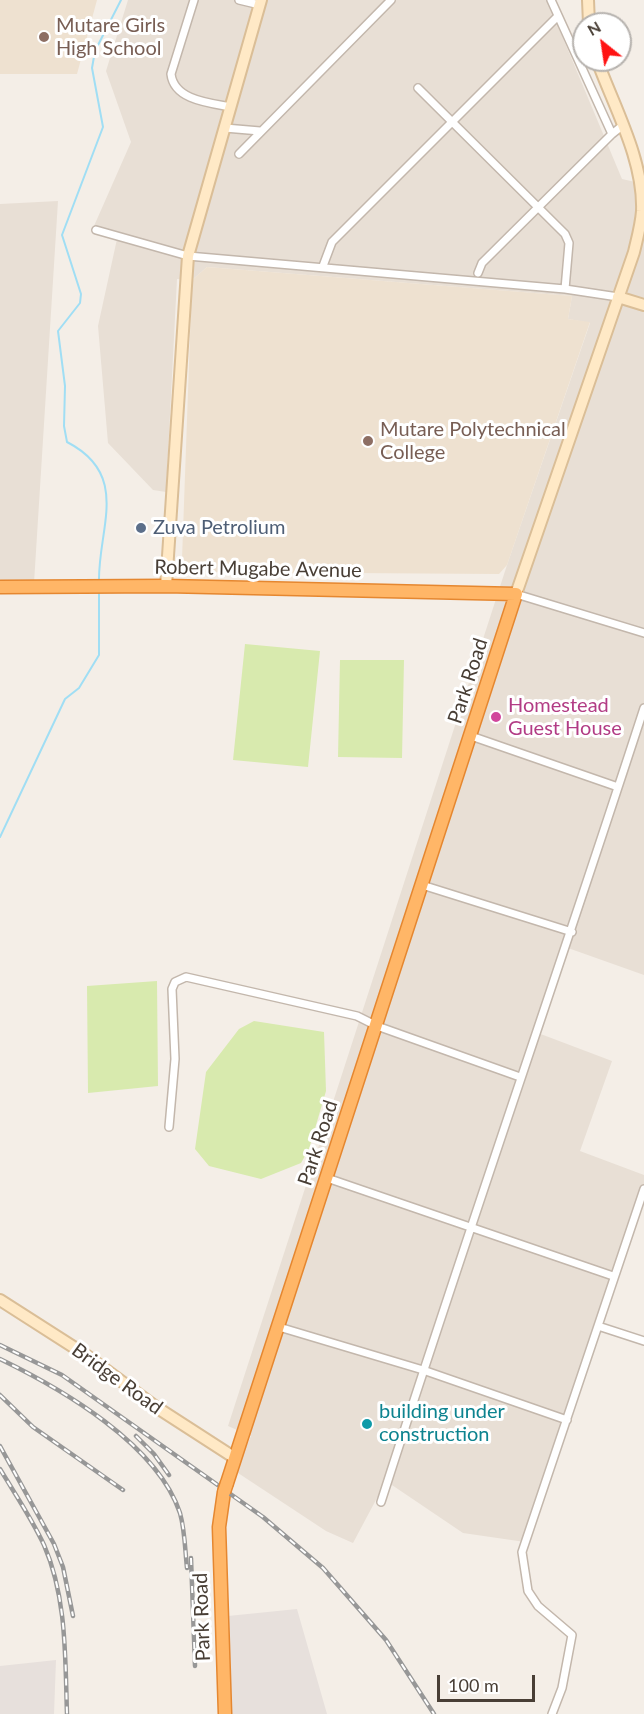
<!DOCTYPE html>
<style>
body{margin:0}
#map{position:relative;width:644px;height:1714px;overflow:hidden;background:#f4eee7;font-family:Lato,sans-serif}
canvas{display:block}
.north{position:absolute;left:572px;top:12px;width:60px;height:60px;box-sizing:border-box;background:#fff;border:2px solid #b6b2ae;border-radius:50%;rotate:330deg;font-size:16px;font-weight:700;line-height:24px;text-align:center;color:#483e35}
.north::after{content:'';display:block;margin:auto;width:21px;height:27px;background:#ff1313;clip-path:polygon(50% 0,100% 100%,50% 72%,0 100%)}
.scale{position:absolute;left:437px;top:1675px;width:98px;height:27px;box-sizing:border-box;border:3px solid #483e35;border-top:0;padding-left:8px;font-size:18px;line-height:21px;white-space:nowrap;color:#483e35;-webkit-text-stroke:4px #fff;paint-order:stroke}
</style>
<div id="map">
<canvas width="644" height="1714"></canvas>
<div class="north">N</div>
<div class="scale">100 m</div>
</div>
<script>
const c = document.querySelector('canvas').getContext('2d');
c.lineJoin = 'round';
function paint(path, color) {
  c.fillStyle = color;
  c.fill(path, 'evenodd');
}
function strokePath(path, color, width, dash) {
  c.strokeStyle = color;
  c.lineWidth = width;
  c.lineCap = dash ? 'butt' : 'round';
  c.setLineDash(dash || []);
  c.stroke(path);
}
function label(font, color, halo, rows, align = 'center') {
  c.font = font + ' Lato,sans-serif';
  c.lineWidth = 6;
  c.setLineDash([]);
  c.textBaseline = 'middle';
  c.strokeStyle = halo;
  c.fillStyle = color;
  for (const [text, x, y, turn = 0] of rows) {
    c.save();
    c.translate(x, y);
    c.rotate((+turn || 0) * Math.PI / 180);
    c.textAlign = isNaN(turn) ? turn : align;
    if (halo) c.strokeText(text, 0, 0);
    c.fillText(text, 0, 0);
    c.restore();
  }
}
paint(new Path2D(`
 M128,0H547L622,179L644,184V975L568,948L538,1033L612,1061L580,1151L644,1175V1191L525,1542L463,1533L386,1481L353,1543L326,1531L235,1471L251,1436L228,1426L507,565L590,323L568,319L572,296L207,267L192,280L177,279L166,492L153,490L108,443L98,326L117,239L94,226L131,142L106,71Z
 M58,201L34,583H0V204Z`), '#e8dfd5');
paint(new Path2D(`
 M297,1609L327,1714H229L228,1616Z
 M56,1660L54,1714H0V1666Z`), '#e7e0dc');
paint(new Path2D(`
 M0,0H97L77,74H0Z
 M207,267L572,296L568,319L590,322L507,565L499,574L195,572L182,559L192,280Z`), '#eee1d0');
paint(new Path2D(`
 M245,644L320,651L308,767L233,760Z
 M340,660H404L402,758L338,757Z
 M157,981L158,1086L88,1093L87,986Z
 M254,1021L324,1032L326,1091L309,1149L301,1163L261,1179L209,1166L195,1149L206,1072L239,1029Z`), '#d8eaae');
strokePath(new Path2D(`
 M99,581C98,528 131,475 67,442L64,426L65,386L58,331L80,303L81,294L62,235L103,127L92,68L95,51L121,0
 M0,837L65,699L79,688L99,655V590`), '#a0def4', 2);
const street = new Path2D(`
 M194,0L171,74C174,100 209,103 231,107
 M239,0L260,5
 M551,0L612,134L622,126
 M418,88L565,234L569,243L565,289
 M225,128L260,131
 M239,154L391,0
 M96,230L188,256L565,289L618,297
 M323,266L332,242L558,16
 M478,273L482,263L612,134
 M516,594L644,633
 M471,736L618,787
 M422,885L572,932
 M169,1127L175,1059L172,989L175,982L186,977L357,1016L377,1026L520,1077
 M327,1178L613,1276
 M598,1326L644,1341
 M279,1327L423,1370L567,1420
 M381,1502C466,1236 558,973 644,708
 M552,1714L562,1688L572,1635L538,1606L528,1591L522,1552L644,1189`);
const secondary = new Path2D(`
 M588,0L589,24
 M618,297L644,305
 M166,586L188,256L261,0
 M516,594L634,252C637,239 641,225 642,211C644,160 614,107 597,60
 M0,1300L86,1355L156,1407L235,1458`);
const highway = new Path2D(`
 M0,587L166,586L516,594L227,1483
 M224,1492L219,1527L225,1714`);
strokePath(street, '#c3b7ac', 10);
strokePath(secondary, '#dabe97', 14);
strokePath(highway, '#e58730', 15);
strokePath(street, '#fff', 7);
strokePath(secondary, '#ffe9c6', 10);
strokePath(highway, '#ffb667', 12);
const rail = new Path2D(`
 M0,1345L62,1375L263,1517L323,1568L386,1640L434,1714
 M0,1359C62,1389 157,1444 180,1513C185,1531 185,1550 187,1568
 M0,1395L33,1427L123,1490
 M136,1436L154,1454L169,1475
 M0,1446L54,1544L63,1567L73,1616
 M0,1469C15,1494 32,1519 44,1545C67,1598 65,1657 67,1714
 M191,1558L195,1666`);
strokePath(rail, '#979797', 4.5);
strokePath(rail, '#fff', 2, [7]);
const highwayBridge = new Path2D(`
 M224,1492L227,1483`);
strokePath(highwayBridge, '#e58730', 15, []);
strokePath(highwayBridge, '#ffb667', 12);
for (const [x, y, r, color] of [
 [44,37,6,"#8d6e63"],
 [368,441,6,"#8d6e63"],
 [141,528,6,"#5c6f8a"],
 [496,717,6,"#d1479c"],
 [367,1424,6,"#0f9aa8"]
]) {
  const dot = new Path2D();
  dot.arc(x, y, r, 0, 2 * Math.PI);
  c.fillStyle = color;
  c.fill(dot);
  strokePath(dot, '#fff', 2);
}
label('20px', '#785e54', '#fff', [
 ["Mutare Girls",56,26],
 ["High School",56,49],
 ["Mutare Polytechnical",380,430],
 ["College",380,453]
], 'left');
label('20px', '#4e5e75', '#fff', [
 ["Zuva Petrolium",153,528]
], 'left');
label('20px', '#483e35', '#fff', [
 ["Robert Mugabe Avenue",258,569,1],
 ["Park Road",468,681,-72],
 ["Park Road",318,1143,-72],
 ["Bridge Road",117,1379,36],
 ["Park Road",202,1617,-92]
]);
label('20px', '#b23c85', '#fff', [
 ["Homestead",508,706],
 ["Guest House",508,729]
], 'left');
label('20px', '#0d838f', '#fff', [
 ["building under",379,1412],
 ["construction",379,1435]
], 'left');
</script>
